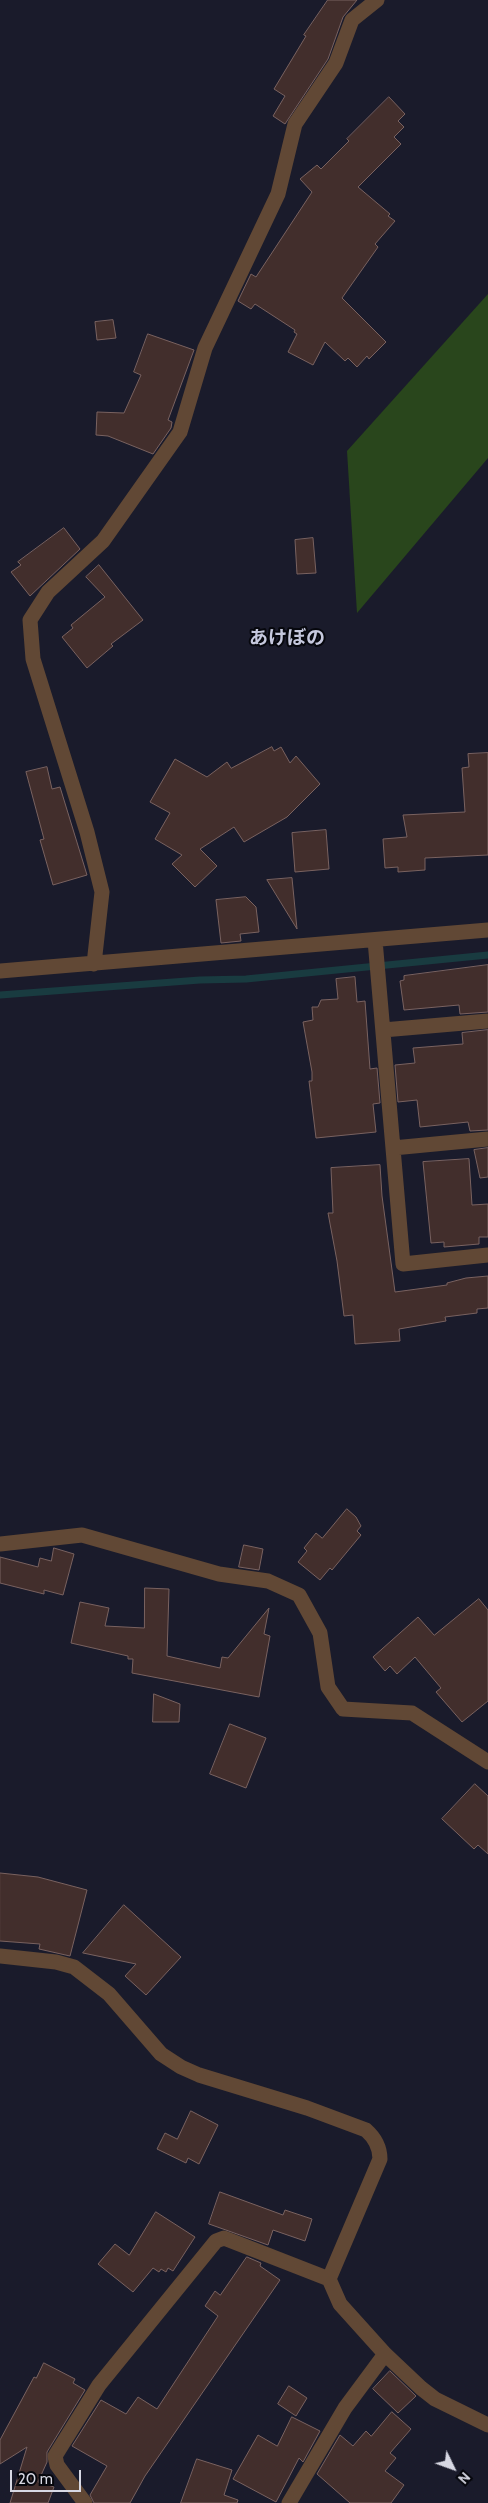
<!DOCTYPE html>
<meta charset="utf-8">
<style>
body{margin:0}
#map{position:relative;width:488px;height:2503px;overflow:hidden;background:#1a1b2b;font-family:Cabin,sans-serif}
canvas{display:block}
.north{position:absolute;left:428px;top:2443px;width:50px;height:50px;-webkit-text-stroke:4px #06070d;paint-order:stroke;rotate:132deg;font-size:14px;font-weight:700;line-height:20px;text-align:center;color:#d7d8e3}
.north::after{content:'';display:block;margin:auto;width:18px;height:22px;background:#d7d8e3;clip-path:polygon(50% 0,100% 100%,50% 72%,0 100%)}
.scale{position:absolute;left:10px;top:2470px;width:71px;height:22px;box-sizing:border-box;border:2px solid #d7d8e3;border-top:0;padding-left:6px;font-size:15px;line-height:18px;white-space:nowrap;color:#d7d8e3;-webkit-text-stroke:4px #06070d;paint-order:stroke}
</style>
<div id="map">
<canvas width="488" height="2503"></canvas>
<div class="north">N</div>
<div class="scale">20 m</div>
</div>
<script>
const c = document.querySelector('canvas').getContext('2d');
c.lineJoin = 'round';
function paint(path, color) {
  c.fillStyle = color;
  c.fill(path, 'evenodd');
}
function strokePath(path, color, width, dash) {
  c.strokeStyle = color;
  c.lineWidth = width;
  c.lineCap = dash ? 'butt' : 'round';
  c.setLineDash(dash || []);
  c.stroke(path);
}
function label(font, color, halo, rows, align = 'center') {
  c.font = font + ' Cabin,"Noto Sans JP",sans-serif';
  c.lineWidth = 4;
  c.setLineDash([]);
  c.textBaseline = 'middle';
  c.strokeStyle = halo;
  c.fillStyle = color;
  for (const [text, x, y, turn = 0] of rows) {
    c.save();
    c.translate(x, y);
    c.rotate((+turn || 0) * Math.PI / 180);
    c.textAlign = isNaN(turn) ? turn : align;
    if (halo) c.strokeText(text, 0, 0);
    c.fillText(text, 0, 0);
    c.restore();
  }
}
paint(new Path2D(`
 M488,294V458L357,613L347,451Z`), '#29461c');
strokePath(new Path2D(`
 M0,995L200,980L246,979L488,955`), '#193b40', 7);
const building = new Path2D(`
 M328,0H357L343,17L328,59L285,124L273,116L285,96L274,89L306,36L304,35Z
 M389,97L405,114L398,121L404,127L394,137L401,144L358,187L390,214L388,216L395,221L375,244L378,247L342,298L386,342L369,359L367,356L357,367L348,358L345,361L325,342L313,365L288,352L297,334L294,332L295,330L255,304L251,309L238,301L251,274L256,277L312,192L300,179L317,165L321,169L349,141L347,139Z
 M113,320L116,338L97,340L95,322Z
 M148,334L194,350L168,420L172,422L171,428L153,454L108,436L96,435L97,412L124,413L141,375L134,372Z
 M64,528L80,549L30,596L11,572L21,565L18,562Z
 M313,538L316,573L297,574L295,540Z
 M99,565L143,620L111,644L113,646L87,668L62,637L73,628L71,625L105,597L86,577Z
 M272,747L274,751L281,747L290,763L296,756L320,784L287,817L244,842L234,827L200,849L217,866L195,887L172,864L182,855L155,839L170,813L150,802L175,759L207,777L227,762L231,768Z
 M488,753V855L425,858V870L398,872V867L385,868L383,839L407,837L403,815L465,812L462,768L469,767L468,754Z
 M47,767L52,789L60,787L87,875L53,885L40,840L44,839L26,772Z
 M326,830L329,869L295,872L292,833Z
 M292,878L297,929L267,880Z
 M246,897L256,907L259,932L240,934L241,941L221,943L216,900Z
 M488,965V1012L460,1014L459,1005L404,1010L400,981L404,980V976Z
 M355,977L357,1002L365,1001L370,1069L377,1068L380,1103L373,1104L376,1132L316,1138L309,1081H312V1072L303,1022L313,1020L312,1007H318L321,1000L338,999L336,979Z
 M488,1030V1130L470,1131L468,1122L420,1127L417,1100L398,1102L395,1065L415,1063L413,1048L463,1044L462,1033Z
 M488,1148V1177L480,1178L474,1150Z
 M469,1159L472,1205L488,1204V1237H479V1244L444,1247V1242L431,1243L423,1162Z
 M380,1165L382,1196L395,1292L447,1285V1283L466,1278L488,1276V1308L477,1309V1313L445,1317L446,1321L399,1329L400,1341L355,1344L353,1315L344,1316L337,1261L328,1213H333L331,1168Z
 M347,1509L356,1517L361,1526L357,1531L361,1535L332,1570L330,1568L320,1580L298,1562L307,1551L304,1548L316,1533L322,1538Z
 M244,1545L263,1549L259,1570L239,1567Z
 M54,1548L74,1554L63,1595L44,1590V1594L0,1583V1557L38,1567L40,1558L51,1561Z
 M145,1588L169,1589L167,1656L220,1668L222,1657L228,1658L269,1608L264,1634L270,1636L259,1697L132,1673L133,1659H128V1656L71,1643L80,1602L109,1608L105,1626L144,1628Z
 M479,1599L488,1610V1701L462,1722L436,1692L441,1688L415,1657L397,1674L390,1666L385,1671L373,1657L418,1617L434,1635Z
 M154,1694L180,1704L179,1722H153Z
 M230,1724L266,1738L246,1788L210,1774Z
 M475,1784L488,1796V1854L478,1845L474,1849L442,1819Z
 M0,1873L38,1877L87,1890L70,1956L39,1949L40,1944L0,1941Z
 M124,1905L181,1957L146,1995L125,1976L136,1964L83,1953Z
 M191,2111L218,2125L199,2164L188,2158L186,2163L157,2149L165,2133L177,2139Z
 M220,2192L283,2215L285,2210L312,2219L305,2241L273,2230L268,2245L209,2224Z
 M156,2212L195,2237L173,2271L168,2268L166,2272L161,2269L159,2272L153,2268L133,2292L98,2264L115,2244L129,2255Z
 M247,2257L261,2263L260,2266L280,2280L145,2476L130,2503H94L90,2495L107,2466L72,2446L101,2400L126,2414L138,2397L157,2409L218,2316L205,2306L215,2291L220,2295Z
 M44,2363L75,2379L73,2383L85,2390L47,2452V2462L38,2482L54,2487L48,2503H10L27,2447L0,2464V2440L34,2377L36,2378Z
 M390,2371L416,2396L398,2413L373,2389Z
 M289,2386L307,2398L296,2416L278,2404Z
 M392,2412L411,2429L390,2453L396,2458L385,2471L404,2485L391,2503H350L317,2474L340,2435L353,2446L366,2431L371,2436Z
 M292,2417L320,2431L303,2462L299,2458L276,2502L233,2479L258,2435L277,2446Z
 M197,2459L232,2470L224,2495L238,2500L237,2503H181Z`);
paint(building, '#422e2c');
strokePath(building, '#796260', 1);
strokePath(new Path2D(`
 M375,940L403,1264L488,1255
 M94,964L102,892L87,832L33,659L30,620L48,592L103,541L180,432L205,348L278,194L295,124L336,63L352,20L377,0
 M0,971L488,930
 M383,1030L488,1021
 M393,1148L488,1139
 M0,1544L82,1535L219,1574L268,1581L299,1595L320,1633L328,1687L343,1709L412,1713L488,1762
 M0,1956L56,1962L74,1967L109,1994L161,2054L181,2067L199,2075L307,2108L366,2130C375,2138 380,2147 380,2159L329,2279
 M85,2503L57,2465L55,2456L99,2385L216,2241L224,2238L329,2279L340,2304L385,2354L421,2388L435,2399L488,2425
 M289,2503L345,2408L385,2354`), '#614835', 15);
label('bold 19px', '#c5c8dd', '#06070d', [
 ["あけぼの",287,638]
]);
</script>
